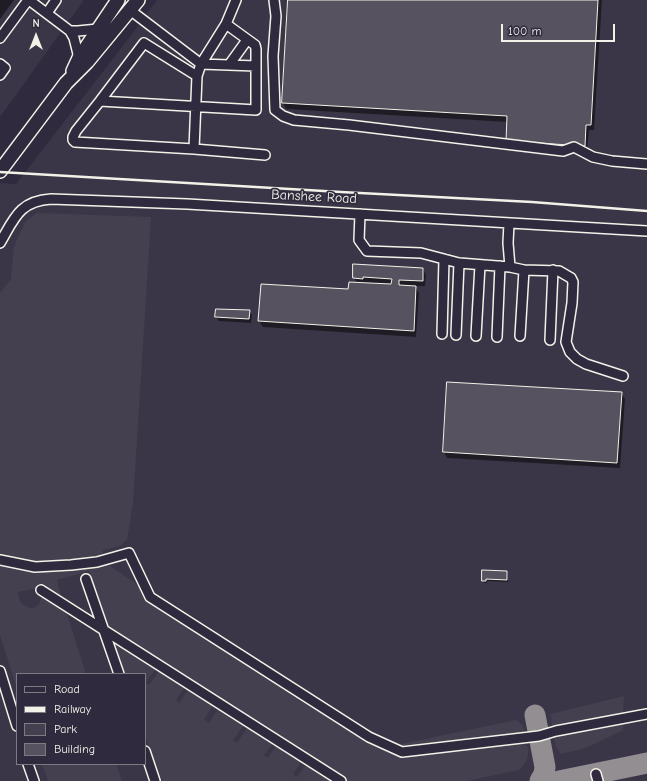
<!DOCTYPE html>
<style>
body{margin:0}
#map{position:relative;width:647px;height:781px;overflow:hidden;background:#2f2a3d;font-family:"Comic Neue",sans-serif}
canvas{display:block}
.legend{position:absolute;left:16px;top:673px;width:130px;height:92px;box-sizing:border-box;background:#2f2a3d;border:1px solid #7e7a81;margin:0;padding:5px 7px;list-style:none;font-size:12px;color:#f4f1e8}
.legend li{display:flex;align-items:center;gap:8px;height:20px}
.legend b{width:20px;border:1px solid #7e7a81}
.north{position:absolute;left:16px;top:16px;width:40px;height:40px;-webkit-text-stroke:3px #2f2a3d;paint-order:stroke;rotate:0deg;font-size:11px;font-weight:700;line-height:16px;text-align:center;color:#f4f1e8}
.north::after{content:'';display:block;margin:auto;width:14px;height:18px;background:#f4f1e8;clip-path:polygon(50% 0,100% 100%,50% 72%,0 100%)}
.scale{position:absolute;left:501px;top:24px;width:114px;height:18px;box-sizing:border-box;border:2px solid #f4f1e8;border-top:0;padding-left:5px;font-size:12px;line-height:14px;white-space:nowrap;color:#f4f1e8;-webkit-text-stroke:3px #2f2a3d;paint-order:stroke}
</style>
<div id="map">
<canvas width="647" height="781"></canvas>
<ul class="legend">
<li><b style="height:5px;background:#2f2a3d"></b>Road</li>
<li><b style="height:5px;background:#f4f1e8"></b>Railway</li>
<li><b style="height:11px;background:#454050"></b>Park</li>
<li><b style="height:11px;background:#56525f"></b>Building</li>
</ul>
<div class="north">N</div>
<div class="scale">100 m</div>
</div>
<script>
const c = document.querySelector('canvas').getContext('2d');
c.lineJoin = 'round';
function paint(path, color) {
  c.fillStyle = color;
  c.fill(path, 'evenodd');
}
function strokePath(path, color, width, dash) {
  c.strokeStyle = color;
  c.lineWidth = width;
  c.lineCap = dash ? 'butt' : 'round';
  c.setLineDash(dash || []);
  c.stroke(path);
}
function label(font, color, halo, rows, align = 'center') {
  c.font = font + ' "Comic Neue",sans-serif';
  c.lineWidth = 3.5;
  c.setLineDash([]);
  c.textBaseline = 'middle';
  c.strokeStyle = halo;
  c.fillStyle = color;
  for (const [text, x, y, turn = 0] of rows) {
    c.save();
    c.translate(x, y);
    c.rotate((+turn || 0) * Math.PI / 180);
    c.textAlign = isNaN(turn) ? turn : align;
    if (halo) c.strokeText(text, 0, 0);
    c.fillText(text, 0, 0);
    c.restore();
  }
}
paint(new Path2D(`
 M0,0H84L0,117Z
 M157,0H647V781H0V183L16,184L132,34ZM17,674H145V764H17Z`), '#3b3647');
paint(new Path2D(`
 M37,213L151,217L133,503L127,540L120,546L103,550V553L99,557L84,560L44,564L23,561L0,557V293L11,279L14,247L19,235L26,221Z
 M0,564H103L110,566L135,583L145,594L162,608L391,753L402,755L522,742L528,747C529,757 527,763 519,770L466,781H346L111,633L89,571L57,580L61,597L42,585L38,588L18,592C18,602 24,608 34,608L39,604L42,596L65,608L86,674H17V689L0,635Z
 M112,639L157,667L146,682L149,685L160,669L186,685L176,700L179,703L190,687L215,703L204,719L209,723L220,706L246,722L233,740L237,743L250,724L275,740L264,755L268,758L278,743L303,759L293,774L297,777L308,762L333,778L332,781H162L145,735V674H124Z
 M624,696L623,715L552,730L551,714Z
 M516,720C524,725 524,728 525,736L402,748L395,746L401,744Z
 M623,723V730L599,742L582,749L561,754L556,746L553,735Z
 M42,764H116L122,781H48Z`), '#454050');
paint(new Path2D(`
 M0,0H14L0,19Z
 M289,0H602L594,130H589L587,151L510,147L508,122L286,109L283,103Z
 M354,265L423,269L426,275L425,286H415L419,293L416,337L263,327L259,321L349,290L357,283L354,278Z
 M249,311L252,315L251,323L219,321L216,317Z
 M621,393L625,399L620,468L447,458L444,452Z
 M483,571L507,572L508,575V582L487,581V583H484L483,581Z`), '#0007');
strokePath(new Path2D(`
 M535,715L545,767L544,774L540,781
 M559,781L647,763`), '#928e92', 21);
const building = new Path2D(`
 M288,0H598L591,125H586L585,146L506,141L507,116L282,103Z
 M353,264L423,268V281L399,280V285L416,286L414,331L258,321L261,284L348,289L349,282L391,284L392,279L363,277V279L353,278Z
 M216,309L250,310L249,319L215,317Z
 M447,382L622,392L617,463L443,452Z
 M482,570L507,571V580L486,579V581H482Z`);
paint(building, '#56525f');
strokePath(building, '#f4f1e8', 1);
const minor = new Path2D(`
 M29,0L70,31L74,38L79,58
 M236,0L226,24L201,64L197,76L194,149L265,155
 M274,0L276,16L273,56L275,110L283,116L294,120L349,125L563,151L574,147L593,157L612,161L647,164
 M130,10L201,64L256,66
 M47,13L56,0
 M70,31H78L98,29
 M0,38L28,0
 M0,64L5,68L0,75
 M229,65L247,40
 M100,101L256,110V49L255,45L226,24
 M194,149L75,142L73,140V137L76,131L100,101L144,43L197,76
 M360,214L359,240L367,251L421,253L459,263L510,267
 M509,223L508,243L510,267L524,270L559,271L571,278L573,282L572,303L566,342L570,352L577,359L586,364L623,376
 M0,243C14,219 19,201 51,199L187,204L647,231
 M442,334L444,259
 M456,335L459,263
 M476,336L480,265
 M520,336L524,270
 M497,337L500,266
 M550,340L553,270
 M0,560L35,567L71,565L97,562L129,553L150,597L369,737L402,752L539,736L556,731L647,714
 M86,579L119,674
 M41,590L341,781
 M0,671L17,726
 M145,751L155,781
 M28,764L34,781
 M596,774L598,781`);
const highway = new Path2D(`
 M73,71L79,58L118,0
 M0,171L66,83L87,62L138,0`);
strokePath(minor, '#f4f1e8', 12);
strokePath(highway, '#f4f1e8', 16);
strokePath(minor, '#2f2a3d', 9);
strokePath(highway, '#2f2a3d', 13);
strokePath(new Path2D(`
 M0,172L341,192L532,202L647,211`), '#f4f1e8', 2.5);
label('14px', '#f4f1e8', '#2f2a3d', [
 ["Banshee Road",314,197,3]
]);
</script>
